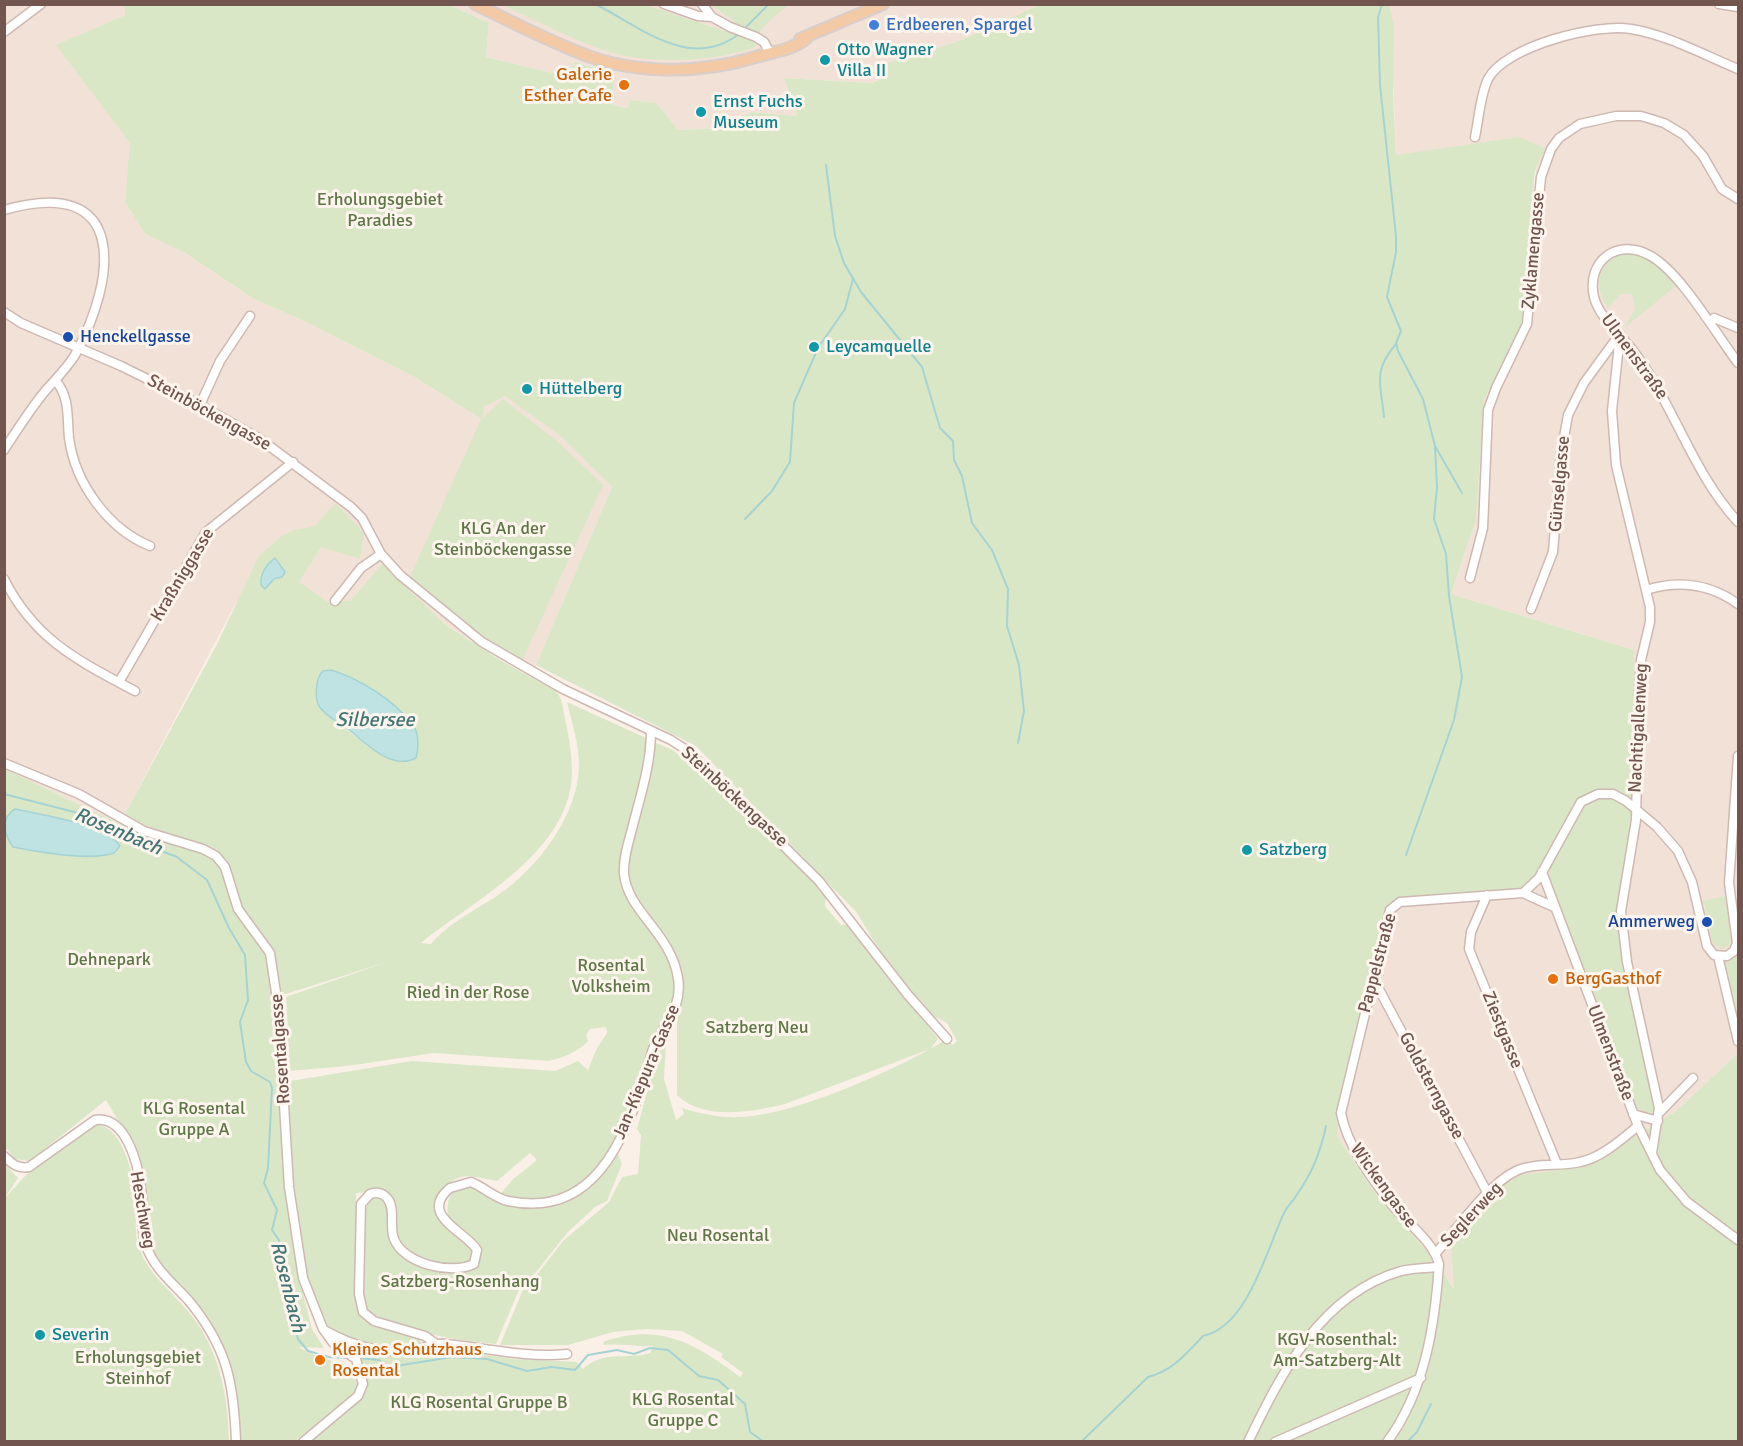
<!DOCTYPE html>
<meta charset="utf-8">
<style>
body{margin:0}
#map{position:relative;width:1743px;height:1446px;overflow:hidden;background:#fbf0e8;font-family:Signika,sans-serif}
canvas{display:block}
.frame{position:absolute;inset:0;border:6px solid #72554e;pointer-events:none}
</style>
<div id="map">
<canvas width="1743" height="1446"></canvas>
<div class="frame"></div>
</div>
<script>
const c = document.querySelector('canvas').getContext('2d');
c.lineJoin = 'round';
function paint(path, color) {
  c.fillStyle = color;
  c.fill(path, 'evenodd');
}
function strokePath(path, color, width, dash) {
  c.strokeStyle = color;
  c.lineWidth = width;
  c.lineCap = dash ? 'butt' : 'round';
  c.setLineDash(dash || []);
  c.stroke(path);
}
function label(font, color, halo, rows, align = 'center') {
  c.font = font + ' Signika,sans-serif';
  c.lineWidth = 6;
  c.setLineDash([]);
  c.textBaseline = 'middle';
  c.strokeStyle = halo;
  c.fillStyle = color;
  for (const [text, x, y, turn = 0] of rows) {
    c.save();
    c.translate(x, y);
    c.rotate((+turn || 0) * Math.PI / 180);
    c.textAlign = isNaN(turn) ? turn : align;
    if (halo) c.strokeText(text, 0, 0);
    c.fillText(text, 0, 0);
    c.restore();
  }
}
paint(new Path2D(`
 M4,5H124L125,15L57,45L131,143L125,202L145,234L185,253L254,299L306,322L416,378L481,419L484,407L505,395L559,435L612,487L531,677L446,625L382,565L337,616L236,603L126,812L122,825L5,769Z
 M450,5H506L658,58L675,59L704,58L755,46L725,31L646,5H750L774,16L790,5H1039L959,41L887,63L888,76L872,83L784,78L797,116L751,112L722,128L678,130L657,103L631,100L627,108L612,105L613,74L575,62L566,76L486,57L489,23Z
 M1390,5H1738V894L1735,895L1738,912V955L1724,963L1738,1016V1053L1676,1111L1594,1161L1575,1168L1521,1175L1451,1248L1454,1288L1435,1260L1372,1189L1338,1137L1339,1103L1383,918L1391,903L1399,898L1520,889L1529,883L1541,864L1556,857L1634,650L1451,594L1476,520L1484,400L1523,323L1537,161L1396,155Z`), '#f2e1d7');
paint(new Path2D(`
 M124,5H450L489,23L486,57L566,76L575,62L614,74L612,105L627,108L631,100L657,103L678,130L722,128L751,112L797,116L784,78L872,83L888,76L886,63L959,41L1039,5H1390L1394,28L1393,92L1396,155L1519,137L1547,149C1533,165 1532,182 1535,202L1523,323L1484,400L1476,520L1451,594L1634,650L1632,816L1619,904L1618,928L1656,1109L1652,1115L1636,1108L1597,1005L1593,992L1596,989L1594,982L1587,980L1551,882L1549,871L1555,857C1533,867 1538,878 1520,889L1412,897C1396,899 1389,903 1383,918L1339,1103L1338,1137L1372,1189L1435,1260L1454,1289L1451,1248L1453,1242L1505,1184L1521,1175L1575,1168L1594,1161L1676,1111L1738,1053V1441H310L362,1398L366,1385L365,1367L385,1370L365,1365L351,1348L372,1355H415L448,1350L515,1359L577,1362L583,1369C603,1350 626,1360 650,1353L653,1346C636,1347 620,1343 604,1345L603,1342C660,1322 696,1344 740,1377L743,1373L721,1357L723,1354L682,1331L647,1329L613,1332L568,1345H500L525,1285H529L563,1241L609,1202L622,1177L638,1174L641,1135L637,1129L660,1044L666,1045L664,1079L676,1120L684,1114L682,1108C701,1114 721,1118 741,1117C796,1115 900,1068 947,1039L953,1045L957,1041L947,1023L929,1014L876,945L857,913L696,746L536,665L612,487L559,435L505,396L484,407L482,419L503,399L557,441L603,485L522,661C481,637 445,609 409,579L481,419L416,378L306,322L254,299L185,253L145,234L125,202L130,143L56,45L125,15Z
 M502,5H646L725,31L735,24L733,20L710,5H790C776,14 762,25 754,41L756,45L753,48C708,62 653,65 607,51C571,40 536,20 502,5Z
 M1623,253C1646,253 1663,268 1676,286L1624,328L1635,309L1632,294H1620L1608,308C1593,287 1597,263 1623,253Z
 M335,503L364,533L360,559L321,547L299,582L332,605L335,601H350L382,564L446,625L500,660L556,691L561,699C566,723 572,748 572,772C571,852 474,900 421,943L431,944C447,924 477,909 498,895C538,868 578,815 579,766C579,744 572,723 567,702L646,738L639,815L656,743L673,750L777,844L817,886L826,897L825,906L841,925L848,924L938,1039L930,1049L785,1104C751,1112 704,1121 677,1095V1018L683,981L670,946L651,919L674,975L675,1000L614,1144L622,1164L607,1201L595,1207L567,1233L529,1281L521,1285L496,1344C465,1342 390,1330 367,1310L364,1300L365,1209L372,1199L382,1198L388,1208V1223L395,1222V1203L387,1191L356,1193L358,1308L366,1320L372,1323L420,1339L421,1343L419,1346C387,1348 359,1349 332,1330C296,1304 290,1140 287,1095L290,1081L412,1061L555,1071L578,1061L588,1070L597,1048L607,1033L606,1027L590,1029L586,1035L588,1041C578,1052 563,1058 548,1061L434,1053L347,1066L290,1071L286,1067L283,1040L291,1035L288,1029L286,997L387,962L273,998L276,1069L280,1077L300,1282L312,1329L324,1348L298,1347L320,1358L351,1365L358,1387L354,1395L295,1441H240C238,1386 235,1350 196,1307C182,1291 162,1274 153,1254C143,1230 148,1207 144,1182C140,1152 121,1126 106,1100L30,1161L15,1159L5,1147L4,826L7,839L39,852L105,855L8,813L5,824V769L122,825L126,812L217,644L259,556L282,536L294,530L315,526ZM331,670C364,681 390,703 415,727L359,739L324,713L323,671ZM530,1153L537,1160L512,1180L495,1201C487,1195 479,1189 469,1187C449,1184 443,1207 451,1221L446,1222L437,1198C457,1170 465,1175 497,1181Z
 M1725,896L1731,941L1729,946L1722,949L1713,944L1705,906L1702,901Z
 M1738,955V1016L1724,962Z
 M96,1125C122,1125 133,1173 135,1194C137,1211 134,1228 138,1244C146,1272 169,1289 187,1310C219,1347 228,1394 229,1441H5L4,1163L18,1178L5,1198L26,1175L88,1127Z`), '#dae7c7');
const water = new Path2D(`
 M275,558L285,572L282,577L274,579L265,589L261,585C260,574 266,565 275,558Z
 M331,670C360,679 394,700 413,725C419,733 419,748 416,758C391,771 366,743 348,729C338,722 325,716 319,706C314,697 316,677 323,671Z
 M15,809C39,814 108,825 120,846L114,853C91,861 38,852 13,847C4,835 0,818 15,809Z`);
paint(water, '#bee3e2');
strokePath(water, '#a5d3d3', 1.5);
strokePath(new Path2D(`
 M595,4C640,26 689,72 739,34
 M1382,4L1378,17L1380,85L1396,236V252L1387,297L1401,331L1396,343L1398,351L1423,399L1435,446L1437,487L1434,519L1446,554L1449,596L1462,677L1454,720L1406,855
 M743,30L769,4
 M826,165L835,236L844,263L861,292L922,367L940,428L953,441L954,460L962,476L972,523L992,550L1008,589L1007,626L1019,665L1024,711L1018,743
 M1384,417C1381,384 1372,372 1396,344
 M1435,446L1462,493
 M745,519L772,491L790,462L794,403L818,348L845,309L853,279
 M4,794L86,815L125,837L177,857L207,880L229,928L245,955L248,1000L240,1022L246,1062L251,1071L270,1082L272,1088L268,1168L264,1183L277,1210L272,1230L279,1240L285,1297L298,1339L308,1351L329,1357L349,1358
 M358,1358L379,1360L391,1369L402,1365L452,1357L487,1359L527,1371L552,1367L575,1370L588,1355L617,1350L634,1354L650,1348L668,1350L699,1376L718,1380L745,1404L750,1432L764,1442
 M1081,1442L1148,1377C1172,1371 1186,1354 1203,1336C1249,1326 1267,1247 1285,1211C1288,1205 1293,1202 1296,1196C1312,1173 1320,1154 1326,1126
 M1407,1442L1417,1432L1431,1404`), '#a5d3d3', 2);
const minor = new Path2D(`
 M664,4L698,16L712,17L730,27L756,37L764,42L770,53
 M702,4L712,17
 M1719,4L1738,7
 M4,32L41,4
 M1475,137C1479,118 1480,96 1488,79C1505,46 1597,23 1631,29C1668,35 1704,55 1738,69
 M4,210C129,174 117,278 75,355C67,368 56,379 46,390C31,408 17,430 4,450
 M4,312L21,323L121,366L200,405L260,439L351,507L362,518L381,554L400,575L482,642L563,689L671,740L688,751L819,881L908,995L947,1039
 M1714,318L1738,328
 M1620,334L1612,411L1616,465L1650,607V622L1641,660L1639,690L1636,820L1621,911L1627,962L1659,1108L1652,1153
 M1738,363C1716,334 1680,271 1649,255C1617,238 1586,261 1594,297C1599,317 1619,333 1631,348C1674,403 1691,471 1738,522
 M56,381C70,398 67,417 69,438C75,483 108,529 150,546
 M200,405L220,361L250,316
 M1470,578L1483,528L1488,410L1496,388L1527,324L1541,177L1551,149L1559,138L1580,124L1616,116H1641L1664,123L1684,135L1703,156L1722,189L1738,199
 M4,579C35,640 77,660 135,691
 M1646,590C1678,580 1710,584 1738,604
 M335,601L361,568L381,554
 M1531,609L1553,552L1561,454L1568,415L1584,383L1619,335
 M119,682L206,532L293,462
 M4,763L79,794L144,831L203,849L216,856L225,867L238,909L270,953L278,1006L289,1187L303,1278L323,1329L334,1344L356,1359L363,1384L358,1396L303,1442
 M1542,872L1638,1126L1660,1170L1687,1202L1738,1240
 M1523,893L1554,907
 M1487,895L1471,932L1469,949L1557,1164
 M1718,956L1738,1041
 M1373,978L1488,1194
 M1660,1112L1693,1078
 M1633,1114L1658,1121
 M4,1156C12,1164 18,1169 29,1167L95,1120C126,1115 138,1164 141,1188C144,1207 140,1225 145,1243C153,1268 172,1282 189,1301C227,1347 234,1383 236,1442
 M1436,1253C1457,1229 1487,1185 1516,1171C1535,1162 1560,1167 1580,1162C1601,1158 1622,1139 1638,1126
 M326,1331C355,1347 381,1354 415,1350C426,1348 434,1342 446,1344C486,1348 527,1358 567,1354
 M435,1343L425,1336L374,1321L363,1312L359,1294L361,1204L370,1194C376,1192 382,1192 387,1198C396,1208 389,1227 394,1239C404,1264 451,1275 474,1264L477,1250C467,1232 417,1215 450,1188L471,1182C484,1187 494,1198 508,1201C594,1219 623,1141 646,1075C649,1067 650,1057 653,1049C664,1023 683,1008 678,978C671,933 628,912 624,874C623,859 628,844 632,829C640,797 651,765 651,731
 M1248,1442C1282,1372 1321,1294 1401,1271C1413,1268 1427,1268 1438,1267
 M1275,1442L1421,1378
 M1387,1442C1425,1391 1435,1325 1439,1264C1433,1241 1408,1224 1393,1206C1372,1179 1347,1146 1341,1113L1390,910L1400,902L1523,893L1539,878L1581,802L1598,794H1613L1626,801L1657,827L1678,851L1692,882L1707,946L1714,955L1727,956L1734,951L1737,943L1729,883L1738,756`);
const major = new Path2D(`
 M475,4C512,22 550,42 588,56C641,75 704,73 756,57C775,51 791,51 807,38
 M800,39L883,4`);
strokePath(minor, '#ceb9b2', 11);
strokePath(major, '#d8cfcd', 14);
strokePath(minor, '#fff', 8);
strokePath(major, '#f3c9a6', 10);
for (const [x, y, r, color] of [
 [874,25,6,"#3f7fe0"],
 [825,60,6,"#0f9aa8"],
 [624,85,6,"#e8710a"],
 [701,112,6,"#0f9aa8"],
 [68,337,6,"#1a4fb4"],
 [814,347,6,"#0f9aa8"],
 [527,389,6,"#0f9aa8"],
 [1247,850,6,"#0f9aa8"],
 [1707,922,6,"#1a4fb4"],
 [1553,979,6,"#e8710a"],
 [40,1335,6,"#0f9aa8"],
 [320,1360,6,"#e8710a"]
]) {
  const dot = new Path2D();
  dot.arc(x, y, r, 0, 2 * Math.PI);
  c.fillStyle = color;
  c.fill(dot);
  strokePath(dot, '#fdf5ee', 2);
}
label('18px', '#366cbe', '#fdf5ee', [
 ["Erdbeeren, Spargel",886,25]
], 'left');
label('18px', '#0d838f', '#fdf5ee', [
 ["Otto Wagner",837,50],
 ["Villa II",837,71],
 ["Ernst Fuchs",713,102],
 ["Museum",713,123],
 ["Leycamquelle",826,347],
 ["Hüttelberg",539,389],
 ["Satzberg",1259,850],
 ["Severin",52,1335]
], 'left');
label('18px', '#c56008', '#fdf5ee', [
 ["Galerie",612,75,"right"],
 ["Esther Cafe",612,96,"right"],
 ["BergGasthof",1565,979],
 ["Kleines Schutzhaus",332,1350],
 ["Rosental",332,1371]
], 'left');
label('18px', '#5e7747', '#fdf5ee', [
 ["Erholungsgebiet",380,200],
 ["Paradies",380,221],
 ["KLG An der",503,529],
 ["Steinböckengasse",503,550],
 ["Dehnepark",109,960],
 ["Rosental",611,966],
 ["Volksheim",611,987],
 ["Ried in der Rose",468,993],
 ["Satzberg Neu",757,1028],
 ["KLG Rosental",194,1109],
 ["Gruppe A",194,1130],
 ["Neu Rosental",718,1236],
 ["Satzberg-Rosenhang",460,1282],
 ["KGV-Rosenthal:",1337,1340],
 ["Am-Satzberg-Alt",1337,1361],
 ["Erholungsgebiet",138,1358],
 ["Steinhof",138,1379],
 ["KLG Rosental",683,1400],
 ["Gruppe C",683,1421],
 ["KLG Rosental Gruppe B",479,1403]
]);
label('18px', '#72554e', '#fdf5ee', [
 ["Zyklamengasse",1534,251,-85],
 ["Ulmenstraße",1634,357,54],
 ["Steinböckengasse",209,413,29],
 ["Günselgasse",1560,484,-85],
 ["Kraßniggasse",183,575,-59],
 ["Nachtigallenweg",1639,728,-87],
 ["Steinböckengasse",734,797,43],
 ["Pappelstraße",1378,963,-75],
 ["Ziestgasse",1502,1030,68],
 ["Rosentalgasse",281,1049,-94],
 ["Ulmenstraße",1610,1053,69],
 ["Jan-Kiepura-Gasse",647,1072,-67],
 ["Goldsterngasse",1431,1086,62],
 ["Wickengasse",1383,1186,54],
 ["Heschweg",142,1210,80],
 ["Seglerweg",1472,1215,-47]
]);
label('18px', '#164399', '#fdf5ee', [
 ["Henckellgasse",80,337],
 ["Ammerweg",1695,922,"right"]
], 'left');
label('italic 20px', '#437676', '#fdf5ee', [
 ["Silbersee",375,721],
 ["Rosenbach",118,832,23],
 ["Rosenbach",287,1287,76]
]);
</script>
